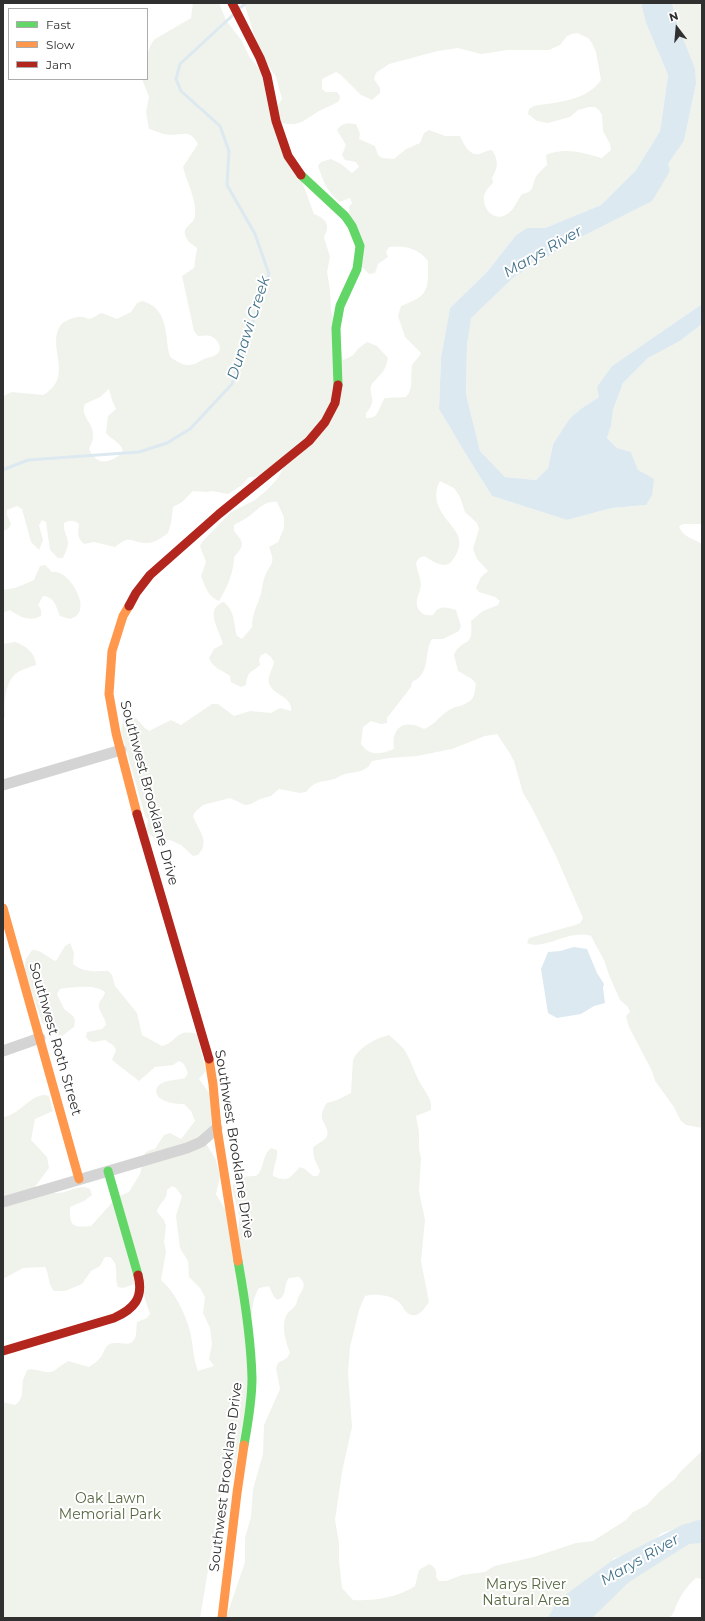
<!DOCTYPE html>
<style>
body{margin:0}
#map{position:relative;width:705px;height:1621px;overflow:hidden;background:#fff;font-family:Montserrat,sans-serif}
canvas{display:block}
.frame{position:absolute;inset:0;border:4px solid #303030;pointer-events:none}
.legend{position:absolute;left:8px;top:8px;width:140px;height:72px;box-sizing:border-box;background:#fff;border:1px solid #acacac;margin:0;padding:5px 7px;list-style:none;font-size:12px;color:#303030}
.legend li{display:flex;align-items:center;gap:8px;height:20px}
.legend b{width:20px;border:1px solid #acacac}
.north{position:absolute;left:657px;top:8px;width:40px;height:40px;-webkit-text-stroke:3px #fff;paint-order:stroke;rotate:344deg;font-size:11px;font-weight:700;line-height:16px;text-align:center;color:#303030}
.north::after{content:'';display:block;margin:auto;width:14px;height:18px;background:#303030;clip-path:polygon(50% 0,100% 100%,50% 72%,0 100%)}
</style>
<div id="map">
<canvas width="705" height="1621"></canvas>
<div class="frame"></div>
<ul class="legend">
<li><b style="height:5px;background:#63d668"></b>Fast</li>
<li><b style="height:5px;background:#ff974d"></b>Slow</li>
<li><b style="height:5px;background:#b3261e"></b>Jam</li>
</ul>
<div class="north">N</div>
</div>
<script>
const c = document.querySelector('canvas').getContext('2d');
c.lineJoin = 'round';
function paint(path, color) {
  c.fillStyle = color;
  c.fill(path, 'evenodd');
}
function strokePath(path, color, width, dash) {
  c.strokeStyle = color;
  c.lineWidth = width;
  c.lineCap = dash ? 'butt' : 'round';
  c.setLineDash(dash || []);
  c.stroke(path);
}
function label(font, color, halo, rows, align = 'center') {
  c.font = font + ' Montserrat,sans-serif';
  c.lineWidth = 4;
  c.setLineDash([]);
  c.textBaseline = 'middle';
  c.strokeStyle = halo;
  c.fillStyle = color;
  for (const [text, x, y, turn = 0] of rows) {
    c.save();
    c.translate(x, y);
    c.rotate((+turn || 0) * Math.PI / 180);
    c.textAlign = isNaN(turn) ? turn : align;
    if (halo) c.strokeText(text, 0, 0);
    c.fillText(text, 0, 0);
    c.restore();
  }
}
paint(new Path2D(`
 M193,3H219L226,20L242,41L249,56L262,73L314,214C326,219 331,224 324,237L330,257L327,272L330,289L331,311L336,326L343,360L352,356L359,348L367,342L377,346L388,358C386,366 385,371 378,377C377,379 373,382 372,384C367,393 379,400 366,413V418C380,419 378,407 385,398L406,397C414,389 410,377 412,366C413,362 419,358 421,353L405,337L398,316L401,306C430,295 428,290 428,261C419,248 403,245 389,247L386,252L388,257L378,264L375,273L369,274L361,266L349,212V207L352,203L350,198L340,202C327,193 323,180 318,166L321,162L331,159L341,164L352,173L359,167L356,162L345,160L342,155L346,145L337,130C342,123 347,123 356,124L360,134L359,139L375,146L378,155L382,158L394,159L406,149L420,143L424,133L429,130L445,136H460C463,143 469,156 479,154C483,153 487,150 492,150C499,161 498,167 492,178L493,183C489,187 485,191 484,196C482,211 497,224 510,212C513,210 519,198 522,194C536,192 531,184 537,175C540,171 544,168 547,165L546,155C565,147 583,153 602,158L611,150L610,144L603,131L602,115L599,110L595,107H589L578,110L570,117L548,123L537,121L528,114L529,109L534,106C557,102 587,101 601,80L596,52L592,43L588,38L577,33L572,34L567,36L560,45L549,50H508L481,54L458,48L438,51L389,64L376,73L374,79L380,88V93L372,100L361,95L341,75L336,72L322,79V89L326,92H337L340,96L339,101C332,106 326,107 319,111C304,120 300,127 281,123L277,107L282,99L276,77L260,53L244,3H641L646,23L668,75L660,131L636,170L601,205L545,228H527L516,235L487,272L450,308L441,357L439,409L470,461L492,496L567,520L612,508L646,505L638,470L631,452L617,448L607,438L611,426L613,410L623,383L648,358L680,341L702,324V525L700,524H683L679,526C683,538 693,538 702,544V1128L686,1125L681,1121L674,1107L655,1081L652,1071L629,1027L626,1016L630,1012L628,1007L620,1000L609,975L604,960L591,936C569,929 545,951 527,943L529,938L575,925L580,923L583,918L555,854L532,808L523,793L514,761L509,752L497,734L485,736L452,749L417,756L389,758L372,761C366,773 357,771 345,774C341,775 338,778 334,779C319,783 316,780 306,792L300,793L279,789L271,796L260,799L251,804L245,805L230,798L203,805L195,812L193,816C198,830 211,841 198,855L193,856L181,845L170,840H159L154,838L146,831L148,820L145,816L121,731L124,716L135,717L145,728L149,731L171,720L181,725L212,704H218L234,716L250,711L271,713L280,708L291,711C293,696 273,696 269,683C267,676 273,669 274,662L271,657L266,653L261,655L259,660L260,665C250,674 248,670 246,685L241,687L231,682L230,676C223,670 213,669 209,658L214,649L223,644C220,631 203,608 224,602C236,613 233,623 237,636L242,639L252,627C252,614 257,606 261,594C262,588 263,581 265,576C271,561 276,566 269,547L278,542L284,528V517L277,502C264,500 258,510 248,517C244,520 239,522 234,525V531C244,543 245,545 234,557C234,572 227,588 219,601C208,597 205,586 201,576L206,562L200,546L202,542L231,512L255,500L268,489L278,478L285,464L255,477H249L242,485L228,494L212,491L206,492L193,491L182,502L173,507L171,523L168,533C163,537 154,543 148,543C131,544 132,533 115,547L94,542L84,544C77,538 78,533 79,524C74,520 70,520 64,523C63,530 67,536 68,542C68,548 65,553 63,558H58L50,550L46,522L42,520L39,525L43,540L39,550L31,542L22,509L17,506L7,510V515L11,524L8,529L3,531V396L12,392L43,395C47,393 49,391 52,388C69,371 48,345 60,326C63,321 77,316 82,317C85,317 86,318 88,319C93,319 98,314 102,313L117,319L131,312L137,303L142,301C175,309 162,353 173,359C178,362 184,366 190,365C195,365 200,361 204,359C209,357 215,357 218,353C223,347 217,338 210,336C207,335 202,336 198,336L194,331L182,276L194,268L197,248C192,244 186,241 185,234C183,226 194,224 195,216C197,201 187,182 183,167L198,144C189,129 185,135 171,135C164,135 156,131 149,129L146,112L149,97L142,79H147C147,64 145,50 155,39L191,18ZM109,389L112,400L116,409L108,416L106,433C112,440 121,442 123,452C111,463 97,467 89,449C91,444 94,439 93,433C92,422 80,416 85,404L100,397ZM440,481L454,488L460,497L465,512L477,523L479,529L473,549L477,559L488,571L481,577L476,588L479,592L495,597L500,601L498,605L483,611L471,621C474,651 462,636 454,655L458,671L472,679L476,684C475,688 475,695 472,699C466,706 456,706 449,710C440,716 433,726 424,729C405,719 391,726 394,749C381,754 370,757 361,744L363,727L371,721L381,724L387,723V718L411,687L412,682C432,673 423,653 432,639H443L459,631L461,626L456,610C445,607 439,605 433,615C423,617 415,610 417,599C418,594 421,590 421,584C420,577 417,570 416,563L419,558L424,556C432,561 445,570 452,561C472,534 446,527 438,505C435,497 436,488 440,481Z
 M672,3H702V304L612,366L599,397L582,408L570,418L553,444L548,468L536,480L505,477L480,451L466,394L467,345L470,318L514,277L573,241L652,200L668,164L684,141L696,84Z
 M45,565L52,572C66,569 84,597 80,609C80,612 77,615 75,617L70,619L60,616C56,607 55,597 43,596L38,605L41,610V616C30,622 20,617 10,610L3,613V590L15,588L34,580L40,566Z
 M15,642C26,646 35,652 36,665C30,667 23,669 18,672C5,681 4,701 5,716L3,718V644Z
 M70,943L74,953L73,964C84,973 95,971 108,971L112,975L115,986L137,1013L142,1035L162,1046C177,1043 175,1028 197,1034L206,1071L199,1079L212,1097L217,1115L205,1139L207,1145L216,1160L220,1177L216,1194L238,1232C238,1227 240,1221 239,1216C237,1196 219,1176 256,1176C265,1169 261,1157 271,1148L277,1150C278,1159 273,1167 273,1176C289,1183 289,1178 300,1167L305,1169L313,1176H318L320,1171L314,1158L313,1148C316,1144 322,1142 325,1139C332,1132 323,1124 322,1118C321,1113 324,1107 327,1103L337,1100L351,1093L353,1060C359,1047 376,1038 389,1035C393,1039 399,1043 403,1048C410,1057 413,1069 418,1079C423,1090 433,1098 431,1110L416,1116L419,1132V1148L421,1159L419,1191L425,1220L421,1261L429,1302C425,1308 418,1319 409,1314C405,1312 402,1305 399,1302C391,1295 375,1293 365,1296L359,1310L350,1347L348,1373L352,1427L342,1472L335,1520L339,1543V1560L342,1588L353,1600C374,1601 396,1598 415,1586L419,1570L429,1564C435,1567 437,1570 436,1577L439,1581H446L462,1575L485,1572L494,1566L534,1557L576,1543L593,1541L626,1520L633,1512L647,1505L659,1492L675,1479L681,1471L702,1451V1523L697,1522L662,1533L644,1548L630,1554L614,1558L567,1618H226L245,1562V1538L251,1517L253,1489L263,1454L264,1425L280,1389L276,1368L278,1363L287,1358L290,1353C286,1342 281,1328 286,1316C288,1311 294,1309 296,1304C297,1303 297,1300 298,1298C302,1290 308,1285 299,1277L289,1278C283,1285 288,1295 278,1300L274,1297L269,1286L259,1288C246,1308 253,1351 250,1375C246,1409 239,1443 233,1477L224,1476L200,1618H3V1402L15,1405C25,1399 21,1389 23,1380C24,1377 26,1374 27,1370C36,1367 45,1375 54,1371C58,1368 63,1364 68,1361L89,1367C93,1364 98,1361 101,1357C103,1354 104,1349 107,1346C115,1338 131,1350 135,1338C137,1333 136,1327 137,1322L147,1318L150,1314L141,1287L138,1283L123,1288L118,1287C114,1276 120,1265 110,1257H105L100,1266L91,1271L82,1284L65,1291H54C47,1283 50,1275 45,1267L23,1268L3,1279V1117C20,1116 33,1090 49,1096L53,1111L35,1119L31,1140L47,1157L49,1168L34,1188C40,1189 55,1194 59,1193C70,1192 79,1184 90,1189L92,1195L84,1201L70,1207C69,1226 73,1228 91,1226L117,1197L129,1192L140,1174L145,1153L150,1150L155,1149L164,1135L170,1133L181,1139L195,1121L191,1111L184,1104C176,1105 149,1100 158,1086C163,1080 178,1080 185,1078L188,1073L184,1064L179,1061L173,1065L155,1067L139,1081L112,1060L116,1050L114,1046L105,1040L94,1042L89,1041L86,1037L87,1032L102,1029L106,1025C106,1018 98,1012 99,1004C100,1000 104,997 105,992C96,984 72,987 60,989L57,994L64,1009L73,1016L75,1021L74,1027L62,1036L52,1033L42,1022L24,969L26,959L32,950C43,950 47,958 56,961L65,946ZM172,1186L176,1188L182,1196L176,1216L180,1248L188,1261L189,1277L200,1288L205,1297L203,1313L210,1328L212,1344L209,1359L214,1366L198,1371C193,1359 193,1344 190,1331C185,1313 175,1292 161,1280L166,1252L164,1242L166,1226L164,1220L157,1212C158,1203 168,1200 167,1190Z
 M702,1531V1579L696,1578C689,1584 682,1593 678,1602C674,1608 675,1615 668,1618H575Z`), '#f0f3ec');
paint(new Path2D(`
 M641,3H672L678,26L695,69L696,84L684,141L668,164L670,171L652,201L573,241L514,277L471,318L467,345L466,394L480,451L505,477L536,480L548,468L553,444L570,418L582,408L599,397L597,387L612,366L702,304V324L680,341L648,358L623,383L613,410L611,426L607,438L617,448L631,452L638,470L654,479L652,495L646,505L612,508L567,520L492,496L470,461L439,409L441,357L450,308L487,272L516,235L527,228H545L601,205L636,170L660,131L668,75L646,23Z
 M574,947L587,949L597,973L604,984L603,988L605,1003L594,1006L581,1014L557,1018L548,1013L541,969L548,952L560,951Z
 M702,1519V1543L689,1544L629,1582L592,1618H548L557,1601L613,1560L682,1525Z`), '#dde9f0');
strokePath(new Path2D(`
 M240,8L246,3
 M3,471L5,469L28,460L139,452L167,443L190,429L232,384L269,274L255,234L227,185L229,151L220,126L181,91L176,79L180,64L233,15`), '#dde9f0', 3);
strokePath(new Path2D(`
 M3,785L121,750
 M3,1051L40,1038
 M3,1202L187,1148L201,1142L217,1128`), '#d4d4d4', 11);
strokePath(new Path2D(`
 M301,175L345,216L352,226L360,246L357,269L340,306L336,328L338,385
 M108,1171L138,1275
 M238,1261C245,1300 251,1338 252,1378C252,1400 248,1423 244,1445`), '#63d668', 9);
strokePath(new Path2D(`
 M129,606L123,616L112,651L109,694L116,733L137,814
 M3,908L79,1179
 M209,1059L213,1084L217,1128L238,1261
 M222,1618L237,1493L244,1445`), '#ff974d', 9);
strokePath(new Path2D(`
 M232,3L260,58L267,76L276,121L288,156L301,175
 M129,606L136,593L150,575L219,514L309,441L325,422L335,403L338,385
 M137,814L209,1059
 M3,1351L114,1318C134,1309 144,1298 138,1275`), '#b3261e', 9);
label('14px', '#303030', '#fff', [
 ["Southwest Brooklane Drive",149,793,75],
 ["Southwest Roth Street",55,1039,74],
 ["Southwest Brooklane Drive",234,1144,81],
 ["Southwest Brooklane Drive",226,1477,-83]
]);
label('14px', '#556841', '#fff', [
 ["Oak Lawn",110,1499],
 ["Memorial Park",110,1515],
 ["Marys River",526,1585],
 ["Natural Area",526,1601]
]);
label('italic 15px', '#45738b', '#fff', [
 ["Marys River",543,252,-30],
 ["Dunawi Creek",249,328,-72],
 ["Marys River",640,1560,-30]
]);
</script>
